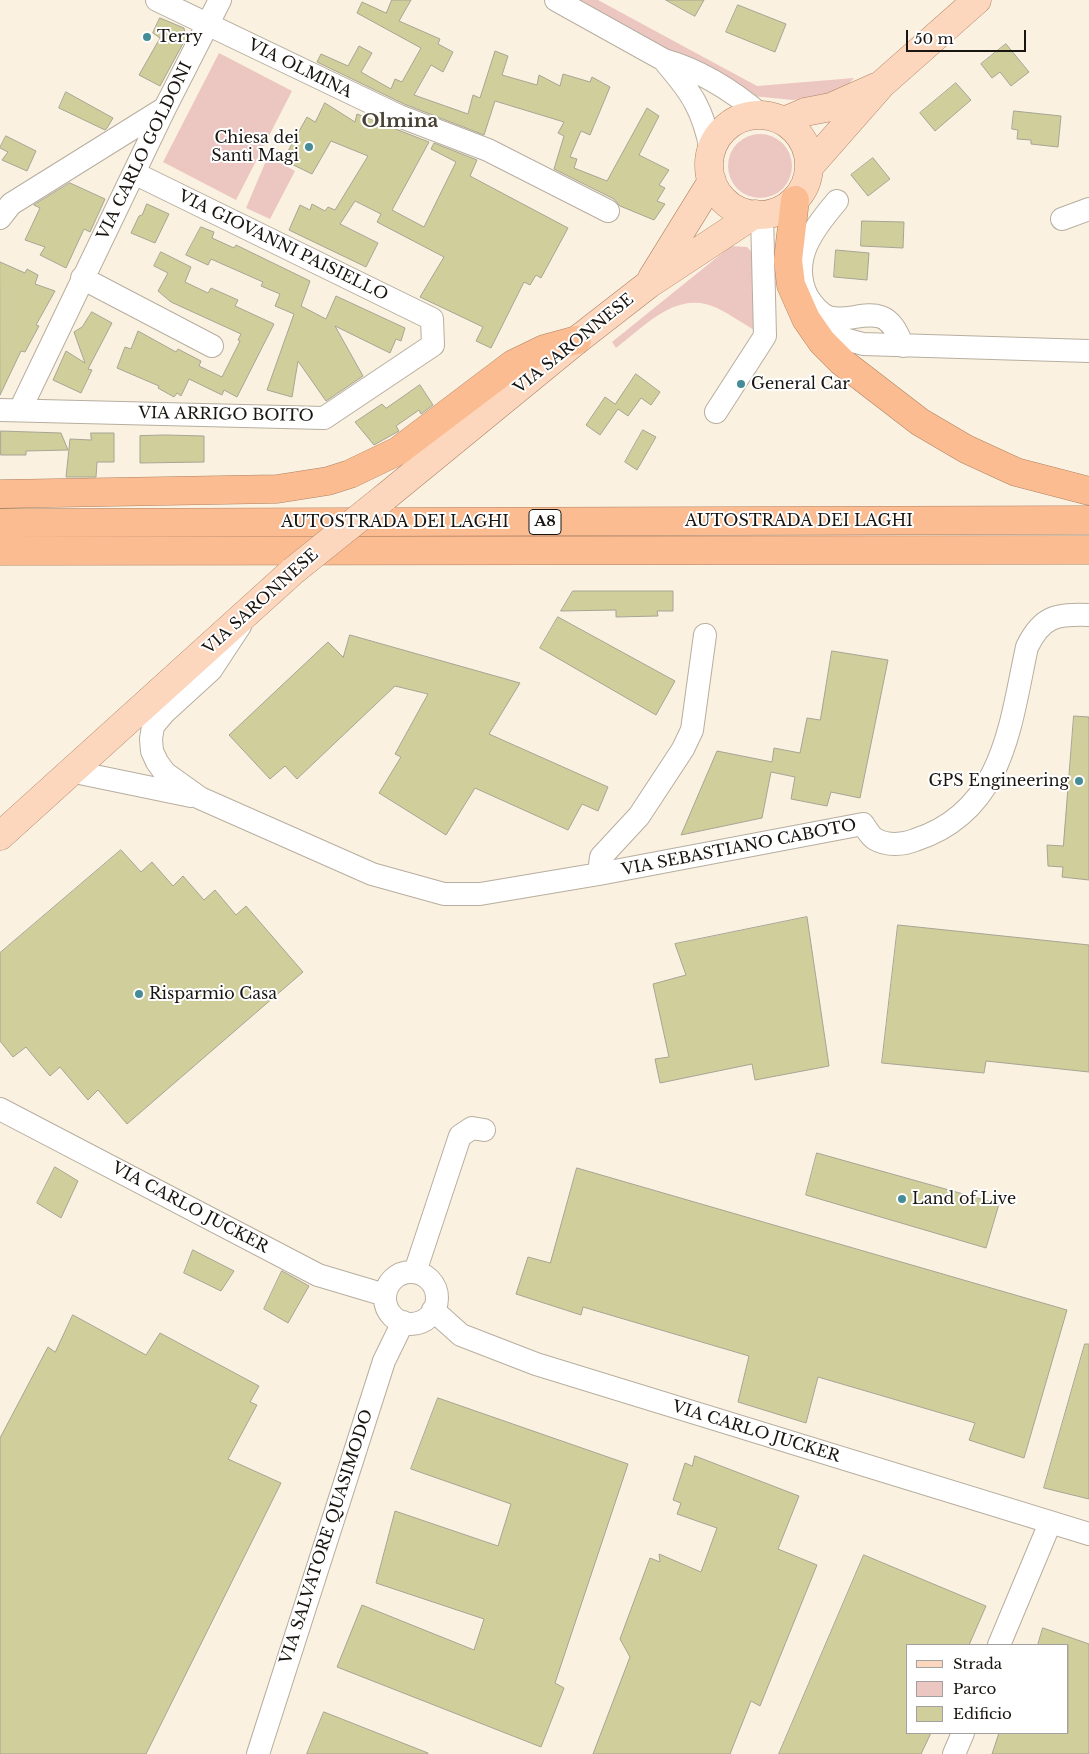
<!DOCTYPE html>
<style>
body{margin:0}
#map{position:relative;width:1089px;height:1754px;overflow:hidden;background:#fbf1e1;font-family:"Libre Baskerville",serif}
canvas{display:block}
.legend{position:absolute;left:906px;top:1644px;width:162px;height:90px;box-sizing:border-box;background:#fff;border:1px solid #a3a19f;margin:0;padding:6px 9px;list-style:none;font-size:15px;color:#191510}
.legend li{display:flex;align-items:center;gap:10px;height:25px}
.legend b{width:25px;border:1px solid #a3a19f}
.scale{position:absolute;left:906px;top:30px;width:120px;height:22px;box-sizing:border-box;border:2px solid #191510;border-top:0;padding-left:6px;font-size:15px;line-height:18px;white-space:nowrap;color:#191510;-webkit-text-stroke:4px #fff;paint-order:stroke}
</style>
<div id="map">
<canvas width="1089" height="1754"></canvas>
<ul class="legend">
<li><b style="height:6px;background:#fdd7bd"></b>Strada</li>
<li><b style="height:14px;background:#ecc7c1"></b>Parco</li>
<li><b style="height:14px;background:#d0ce9b"></b>Edificio</li>
</ul>
<div class="scale">50 m</div>
</div>
<script>
const c = document.querySelector('canvas').getContext('2d');
c.lineJoin = 'round';
function paint(path, color) {
  c.fillStyle = color;
  c.fill(path, 'evenodd');
}
function strokePath(path, color, width, dash) {
  c.strokeStyle = color;
  c.lineWidth = width;
  c.lineCap = dash ? 'butt' : 'round';
  c.setLineDash(dash || []);
  c.stroke(path);
}
function label(font, color, halo, rows, align = 'center') {
  c.font = font + ' "Libre Baskerville",serif';
  c.lineWidth = 4;
  c.setLineDash([]);
  c.textBaseline = 'middle';
  c.strokeStyle = halo;
  c.fillStyle = color;
  for (const [text, x, y, turn = 0] of rows) {
    c.save();
    c.translate(x, y);
    c.rotate((+turn || 0) * Math.PI / 180);
    c.textAlign = isNaN(turn) ? turn : align;
    if (halo) c.strokeText(text, 0, 0);
    c.fillText(text, 0, 0);
    c.restore();
  }
}
paint(new Path2D(`
 M573,0H598L757,86L854,78L840,94L793,100L752,96Z
 M219,53L292,91L236,200L163,162Z
 M728 166a32 32 0 1 1 64 0a32 32 0 1 1-64 0Z
 M268,156L295,171L270,219L246,208Z
 M731,246L747,247L756,256L757,332C744,324 731,315 717,308C677,289 645,326 616,348L612,342Z`), '#ecc7c1');
const building = new Path2D(`
 M392,0H411L399,21L440,39L438,44L453,52L443,72L431,65L414,95L468,114L473,95L480,98L495,51L508,56L502,75L537,85L539,75L560,86L563,74L590,82L592,77L610,87L590,135L581,131L570,157L577,159L574,168L607,181L647,108L659,116L639,155L669,170L659,185L665,188L657,201L665,204L654,220L620,206L614,199L554,169L564,136L558,133L564,122L495,101L484,135L404,104L317,62L321,54L348,66L359,46L372,53L361,72L391,89L395,79L402,82L421,48L357,13L362,2L386,13Z
 M666,0H704L695,16Z
 M738,5L786,24L775,52L726,32Z
 M160,18L184,28L186,38L160,86L139,75L160,38L153,33Z
 M1006,44L1029,72L1011,86L1000,72L992,78L981,64Z
 M956,83L971,100L935,131L920,113Z
 M66,92L113,118L107,128L105,130L59,108Z
 M325,103L355,122L357,114L429,142L392,210L424,227L456,162L431,149L434,143L477,160L470,176L568,228L541,278L536,275L530,285L524,282L491,348L476,341L483,327L420,297L444,257L377,222L381,214L355,201L340,224L378,243L366,267L289,230L300,205L310,210L312,204L325,211L328,207L335,210L368,156L331,141L312,174L283,160L307,117L315,122Z
 M1014,111L1061,116L1058,147L1031,144V140L1017,139L1018,130L1012,129Z
 M6,136L36,151L27,171L2,160L8,152L0,148Z
 M873,158L890,179L868,196L851,175Z
 M70,183L105,199L90,232L84,229L66,268L40,255L45,247L25,240L40,208L34,205Z
 M147,204L169,214L155,243L131,233L139,216L142,215Z
 M862,221L904,222L903,248L861,246Z
 M201,227L214,232L212,238L234,248L236,245L310,281L301,306L326,319L336,296L405,328L401,341L396,339L390,353L335,326L363,376L326,401L298,361L292,397L267,390L294,314L275,306L280,294L261,286L263,282L211,259L208,265L186,255Z
 M836,250L869,253L867,280L834,277Z
 M161,252L191,267L185,282L208,293L211,288L238,300L235,306L274,324L237,397L224,390L222,395L189,379L181,396L177,393L174,397L158,388L159,386L117,368L125,347L131,349L138,331L176,352L178,349L201,361L199,366L222,377L240,341L238,340L241,334L171,302L158,291L168,273L154,266Z
 M0,262L25,273L27,269L38,275L35,284L55,291L36,325L39,326L25,352L21,351L0,395Z
 M92,312L112,323L88,369L92,370L81,393L53,380L66,351L85,363L74,332L82,327Z
 M636,374L660,392L651,405L641,398L628,416L618,409L600,435L586,425L605,397L615,404Z
 M420,385L433,405L421,414L419,410L396,426L399,431L374,445L355,422L382,404L386,408Z
 M643,430L656,437L637,470L625,462Z
 M1,431L61,433L68,450L26,451V455H1Z
 M91,433H114V462H97L96,477H66L70,439L91,440Z
 M166,435L204,436V462L140,463V436Z
 M573,591H673V611H657L658,616L616,617V610L561,611Z
 M558,617L675,681L656,715L540,648Z
 M350,635L520,683L489,734L608,787L598,811L582,804L568,830L475,788L446,835L379,793L401,757L395,754L428,694L395,686L297,779L285,766L270,779L229,735L328,642L343,657Z
 M832,651L888,660L860,798L831,792L827,806L791,799L795,777L771,772L762,818L681,835L717,751L772,762L774,748L800,753L807,718L820,720Z
 M1074,716L1089,717V880L1062,877L1063,867L1048,866L1047,845L1063,846Z
 M121,850L141,872L152,862L173,886L183,876L204,900L215,890L236,915L246,906L303,972L127,1124L98,1090L88,1100L60,1067L50,1076L26,1047L13,1057L0,1041V953Z
 M807,917L829,1066L755,1080L752,1064L660,1083L655,1059L669,1057L653,984L686,975L675,944Z
 M898,925L1089,945V1072L986,1061L984,1073L882,1063Z
 M817,1153L999,1204L986,1248L806,1195Z
 M55,1167L78,1181L61,1218L37,1203Z
 M577,1168L1067,1310L1024,1458L969,1440L975,1423L818,1377L806,1423L738,1402L749,1356L583,1307L581,1315L516,1294L528,1257L550,1263Z
 M193,1250L234,1271L221,1291L184,1273Z
 M282,1271L309,1286L288,1323L264,1309Z
 M73,1315L146,1355L160,1333L259,1386L250,1402L257,1405L228,1459L281,1483L146,1754H0V1438L48,1347L55,1352Z
 M1085,1344H1089V1499L1044,1488Z
 M438,1398L628,1464L555,1683L564,1688L541,1747L337,1667L362,1605L474,1650L484,1619L376,1583L395,1511L498,1546L511,1504L411,1469Z
 M695,1456L799,1496L778,1549L817,1565L760,1706L751,1701L730,1754H593L630,1657L620,1639L650,1558L660,1562L659,1554L701,1572L717,1528L677,1514L681,1503L673,1500L685,1463L692,1466Z
 M864,1555L986,1606L969,1645H908V1733H931L921,1754H779Z
 M1043,1628L1089,1644V1754H992L999,1733H1068V1645H1038Z
 M324,1712L428,1753V1754H307Z`);
paint(building, '#d0ce9b');
strokePath(building, '#a6a594', 1);
const minor = new Path2D(`
 M157,0L399,116L488,150L608,211
 M556,0L664,60C699,70 733,91 761,115
 M666,63C692,93 703,110 711,150
 M837,201C814,228 789,259 807,296C812,304 819,313 828,317C846,323 864,311 881,317C893,321 898,335 903,346
 M0,218L11,204L165,108
 M1062,219L1089,209
 M82,278L212,346
 M810,322L826,334L863,344L1089,351
 M0,410L324,418L433,345L432,319L134,173
 M20,410L165,108L220,0
 M716,412L765,336L762,215
 M240,626L211,670L164,713L153,726L151,739L152,751L157,762L165,773L200,798L372,874L444,894H480L599,874L601,857L639,816L683,749L692,730L705,635
 M70,771L191,796
 M599,874L863,824C866,828 870,836 875,839C887,846 903,845 915,840C1004,811 1010,725 1027,647C1042,616 1056,614 1089,615
 M0,1109L318,1275L385,1295
 M415,1272L460,1136L472,1128L484,1130
 M385 1298a26 26 0 1 1 52 0a26 26 0 1 1-52 0Z
 M433,1310L461,1335L536,1364L1089,1534
 M999,1645L1050,1523
 M258,1754L384,1361L403,1322
 M954,1754L963,1733`);
const major = new Path2D(`
 M709 165a50 50 0 1 1 100 0a50 50 0 1 1-100 0Z
 M784,121L805,112L831,107L876,87
 M809,167L882,84L977,0
 M652,278L712,181
 M384,498L577,340L649,284L755,214
 M0,836L293,571`);
const highway = new Path2D(`
 M795,200L788,260L791,285L806,319L822,342L842,362L920,422L966,449L1016,472L1089,491
 M0,494L277,489L328,481L350,474L398,451L513,364L544,349L577,340
 M0,523L1089,520
 M0,551L1089,550`);
strokePath(minor, '#b7ae9f', 24);
strokePath(major, '#ad8264', 29);
strokePath(highway, '#ad8264', 29);
strokePath(minor, '#fff', 22);
strokePath(major, '#fdd7bd', 28);
strokePath(highway, '#fcbc91', 28);
const majorBridge = new Path2D(`
 M293,571L384,498`);
strokePath(majorBridge, '#ad8264', 29, []);
strokePath(majorBridge, '#fdd7bd', 28);
for (const [x, y, r, color] of [
 [147,37,5,"#468c96"],
 [309,147,5,"#468c96"],
 [741,384,5,"#468c96"],
 [1079,781,5,"#468c96"],
 [139,994,5,"#468c96"],
 [902,1199,5,"#468c96"]
]) {
  const dot = new Path2D();
  dot.arc(x, y, r, 0, 2 * Math.PI);
  c.fillStyle = color;
  c.fill(dot);
  strokePath(dot, '#fff', 2);
}
for (const [x, y, w] of [
 [545,522,32]
]) {
  const box = new Path2D();
  box.roundRect(x - w / 2, y - 12.5, w, 25, 4);
  c.fillStyle = '#fff';
  c.fill(box);
  strokePath(box, '#191510', 1);
}
label('bold 15px', '#191510', null, [
 ["A8",545,522]
]);
label('16px', '#191510', '#fff', [
 ["Terry",157,37],
 ["Chiesa dei",299,138,"right"],
 ["Santi Magi",299,156,"right"],
 ["General Car",751,384],
 ["GPS Engineering",1069,781,"right"],
 ["Risparmio Casa",149,994],
 ["Land of Live",912,1199]
], 'left');
label('16px', '#191510', '#fff', [
 ["VIA OLMINA",300,69,26],
 ["VIA CARLO GOLDONI",145,151,-64],
 ["VIA GIOVANNI PAISIELLO",283,246,26],
 ["VIA SARONNESE",574,344,-39],
 ["VIA ARRIGO BOITO",226,415,1],
 ["AUTOSTRADA DEI LAGHI",799,521],
 ["AUTOSTRADA DEI LAGHI",395,522],
 ["VIA SARONNESE",261,602,-42],
 ["VIA SEBASTIANO CABOTO",739,848,-11],
 ["VIA CARLO JUCKER",190,1208,28],
 ["VIA CARLO JUCKER",756,1432,17],
 ["VIA SALVATORE QUASIMODO",327,1537,-72]
]);
label('bold 19px', '#4a4235', '#fff', [
 ["Olmina",400,122]
]);
</script>
